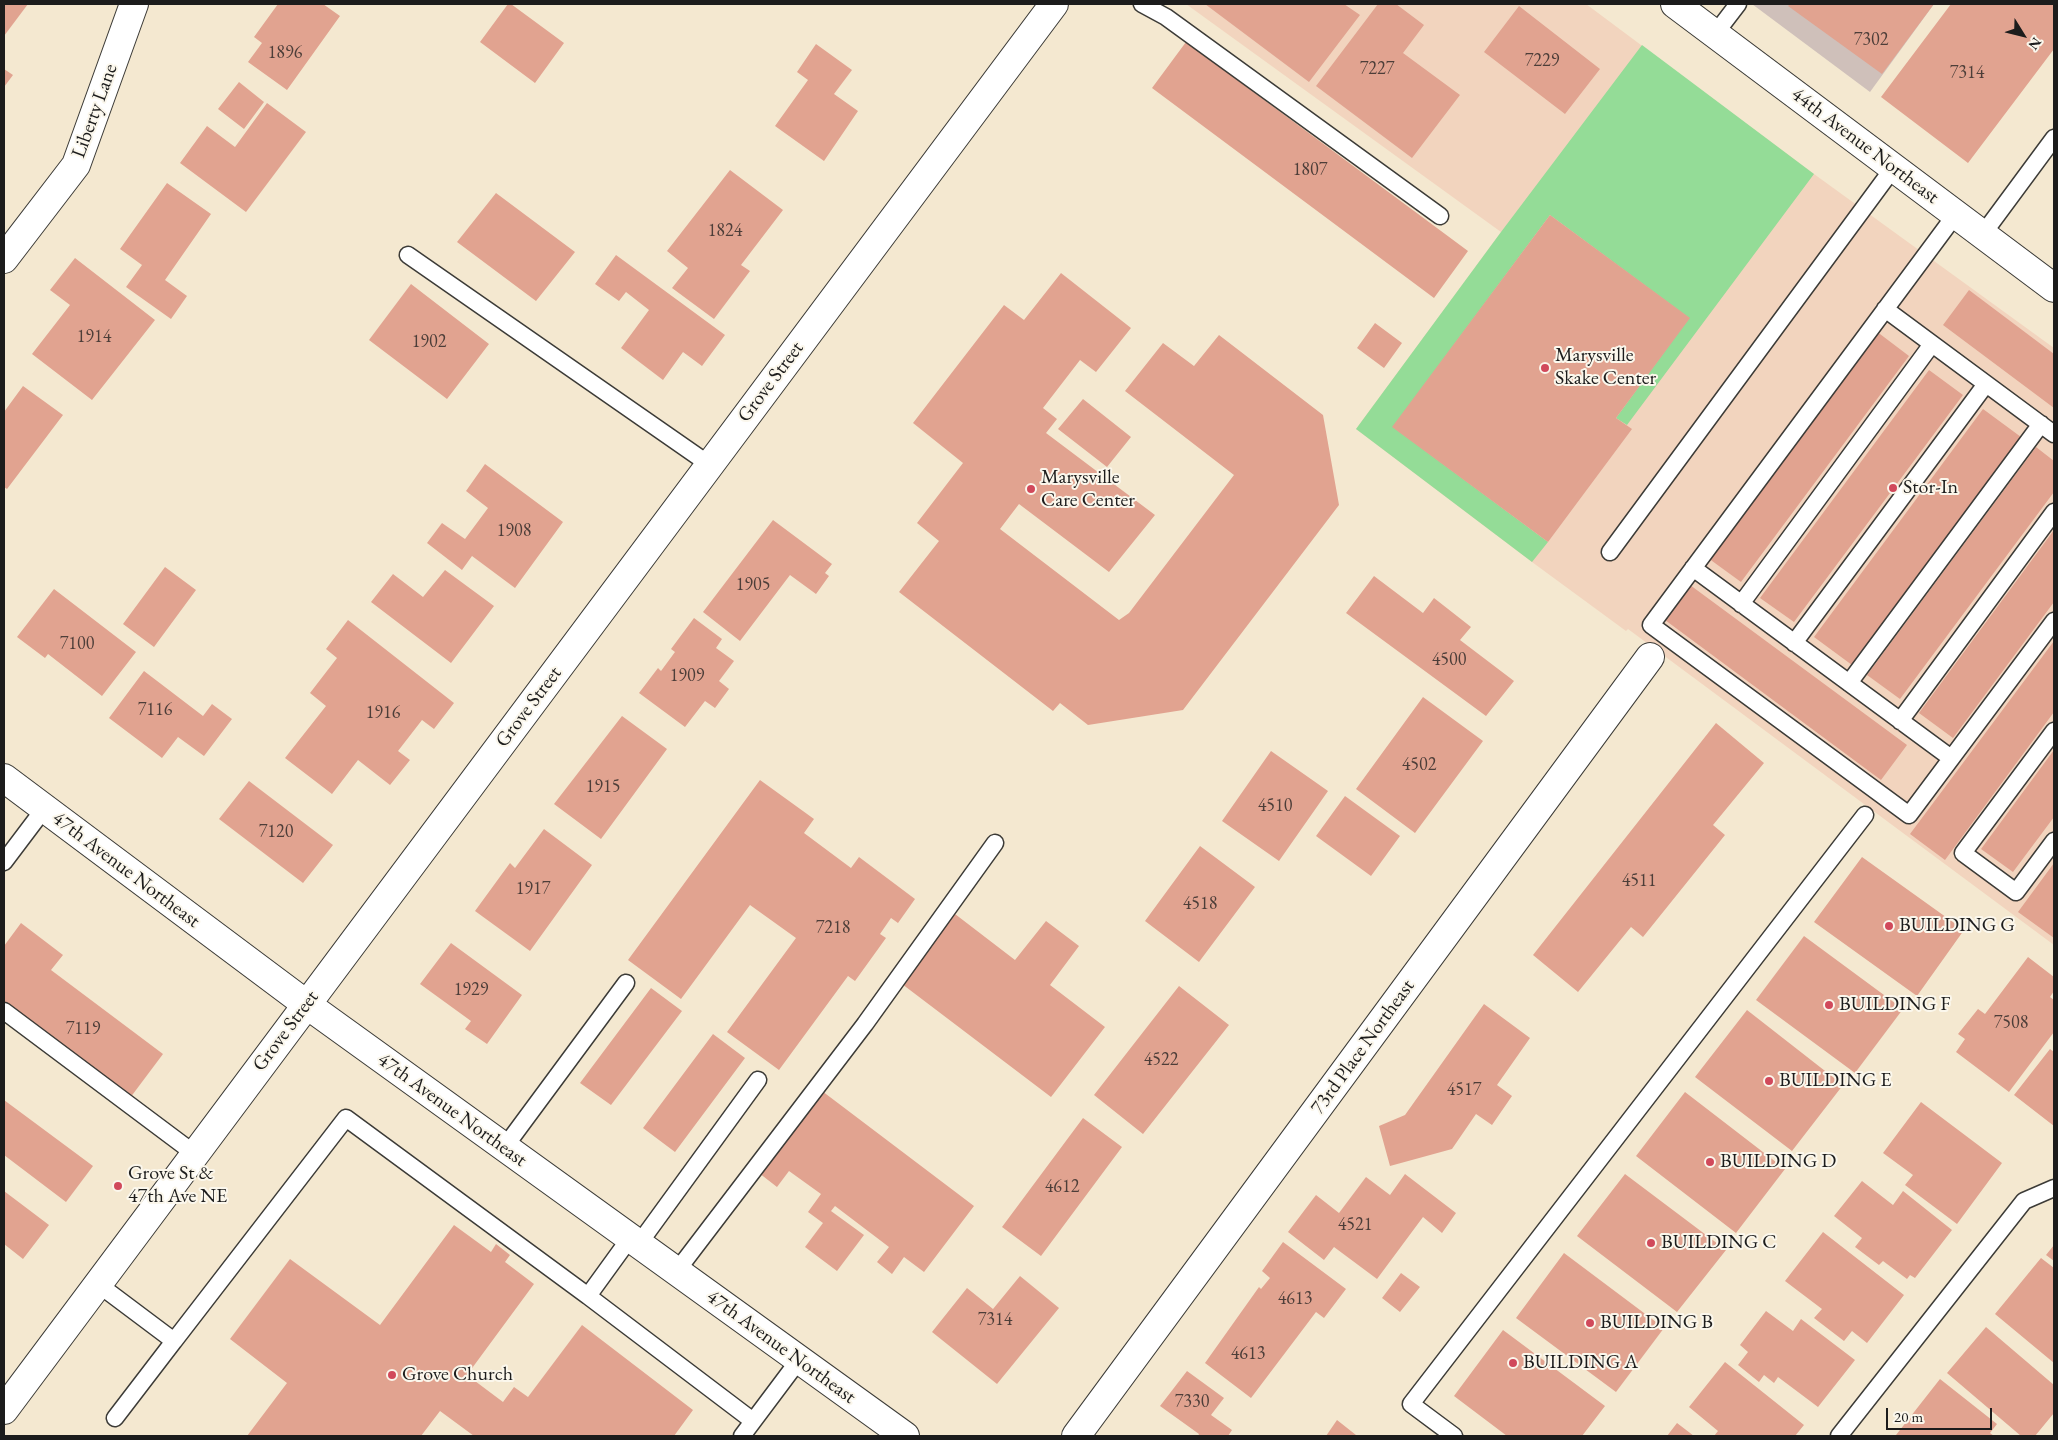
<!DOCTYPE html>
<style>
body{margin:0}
#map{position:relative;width:2058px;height:1440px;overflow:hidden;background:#f4e8d0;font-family:"EB Garamond",serif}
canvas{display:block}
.frame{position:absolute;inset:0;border:5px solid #1c1c1c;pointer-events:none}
.north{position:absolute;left:1998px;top:10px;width:50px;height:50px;-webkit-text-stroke:4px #fbf7ec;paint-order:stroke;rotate:126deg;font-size:14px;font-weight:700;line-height:20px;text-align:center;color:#1c1c1c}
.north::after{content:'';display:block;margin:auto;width:18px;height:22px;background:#1c1c1c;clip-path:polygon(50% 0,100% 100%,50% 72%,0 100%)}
.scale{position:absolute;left:1886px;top:1408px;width:106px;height:22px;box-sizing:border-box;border:2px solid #1c1c1c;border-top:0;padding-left:6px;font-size:15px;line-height:18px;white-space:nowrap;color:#1c1c1c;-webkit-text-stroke:4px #fbf7ec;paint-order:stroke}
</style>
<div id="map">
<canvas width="2058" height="1440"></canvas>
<div class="frame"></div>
<div class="north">N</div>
<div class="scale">20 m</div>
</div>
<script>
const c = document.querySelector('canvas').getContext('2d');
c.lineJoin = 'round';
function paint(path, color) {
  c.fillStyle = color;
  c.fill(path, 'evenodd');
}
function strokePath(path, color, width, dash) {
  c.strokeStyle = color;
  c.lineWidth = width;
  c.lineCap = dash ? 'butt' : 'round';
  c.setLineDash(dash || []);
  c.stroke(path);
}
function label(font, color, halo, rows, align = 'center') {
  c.font = font + ' "EB Garamond",serif';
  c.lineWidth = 4;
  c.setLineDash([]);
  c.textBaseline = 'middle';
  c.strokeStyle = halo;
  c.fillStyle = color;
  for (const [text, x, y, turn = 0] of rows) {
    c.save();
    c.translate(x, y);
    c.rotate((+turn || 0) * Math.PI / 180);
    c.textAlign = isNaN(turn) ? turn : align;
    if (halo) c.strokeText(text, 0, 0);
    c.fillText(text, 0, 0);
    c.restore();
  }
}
paint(new Path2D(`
 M1186,4H1586L1814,174L2054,348V945L1628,629L1626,631L1532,562L1356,429L1501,232Z`), '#f2d4be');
paint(new Path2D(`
 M1752,4H1934L1870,92Z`), '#cfc0ba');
paint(new Path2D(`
 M1642,45L1814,174L1627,425L1616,418L1689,318L1550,215L1393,427L1548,542L1532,562L1356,429L1501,232Z`), '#94dc97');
paint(new Path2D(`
 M4,4H28L4,36Z
 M278,4H323L340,16L287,90L248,62L262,43L254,37Z
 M508,4H511L564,43L535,83L480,42Z
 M1205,4H1344L1360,15L1309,82Z
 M1378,4H1396L1424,25L1403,53L1460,95L1412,158L1316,86Z
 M1790,4H1934L1882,74L1788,6Z
 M1951,4H2054V49L1968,163L1881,97Z
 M1519,6L1600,69L1565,114L1484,52Z
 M1186,42L1468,251L1434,298L1152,88Z
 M816,44L852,70L834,94L858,111L824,161L775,126L808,80L797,72Z
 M4,69L13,75L4,87Z
 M239,82L264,102L244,129L218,109Z
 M267,103L306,132L246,212L180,163L207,126L235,147Z
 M730,170L783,210L741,265L750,271L714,319L672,288L688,268L667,251Z
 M167,183L211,214L165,280L187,296L171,319L126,287L142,265L120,249Z
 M496,193L575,252L536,301L457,242Z
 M1550,215L1690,318L1616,418L1632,429L1548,542L1392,427Z
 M616,255L725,335L702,366L683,352L663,380L621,348L649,310L626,292L619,301L595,284Z
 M75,258L155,320L92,400L32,354L70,305L50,290Z
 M1061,273L1131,328L1096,372L1080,360L1043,408L1057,419L1046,433L1155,515L1109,572L1019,504L1000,529L1119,620L1129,613L1234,475L1125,391L1163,343L1194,366L1219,335L1323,415L1339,505L1183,710L1088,725L1060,703L1053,711L899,592L939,541L917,523L963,463L913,423L1004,305L1024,320Z
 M411,284L489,344L447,399L369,340Z
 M1969,290L2054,354V408L1943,325Z
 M1375,323L1402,343L1384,368L1357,348Z
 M1876,331L1909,356L1741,582L1708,558Z
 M1929,370L1963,395L1794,622L1760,598Z
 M23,386L63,415L7,489L4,487V412Z
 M1083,399L1131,437L1107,467L1058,429Z
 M1983,409L2021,437L1852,665L1814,637Z
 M2036,447L2054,461V492L1900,699L1867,675Z
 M485,464L563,522L515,588L472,556L462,570L427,543L442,523L465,539L488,508L466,491Z
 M773,520L832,564L825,573L829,576L816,594L790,575L740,641L703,612Z
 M2054,530V602L1953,738L1919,713Z
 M165,567L196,590L154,647L123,624Z
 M445,570L494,606L451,663L371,602L393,574L423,597Z
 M1374,576L1423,613L1434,598L1471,627L1460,640L1514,681L1486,716L1346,613Z
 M1690,585L1907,745L1881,780L1665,620Z
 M54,589L136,652L102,696L48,654L45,658L17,637Z
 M694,618L722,639L716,648L734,661L719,681L729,689L715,708L705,701L685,727L639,693L658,668L661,671L675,652L671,649Z
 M348,620L454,703L434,729L422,720L398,751L410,760L390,785L358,760L332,794L285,758L326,706L310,693L337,658L326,649Z
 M2054,641V712L1945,860L1910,834Z
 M144,671L203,716L212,704L232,719L204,756L178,737L162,758L109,718Z
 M1423,697L1483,741L1415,833L1356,789Z
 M622,716L667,749L601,839L554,804Z
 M1716,723L1764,763L1713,825L1725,835L1643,937L1631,927L1578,992L1533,955Z
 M2054,750V817L2013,872L1981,849Z
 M1271,751L1328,791L1279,861L1222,821Z
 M760,780L814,819L804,833L851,868L859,857L915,899L898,923L891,918L880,934L886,938L855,981L848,976L779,1070L727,1032L796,938L750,905L681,999L628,960Z
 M249,781L333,845L303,883L219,819Z
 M1345,796L1400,836L1371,876L1316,836Z
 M544,829L592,865L530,951L475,911L510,863L515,868Z
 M1200,846L1255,887L1199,962L1145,921Z
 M1862,857L1964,930L1917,996L1814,922Z
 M2054,863V938L2018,912Z
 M955,914L1015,960L1046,921L1079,946L1050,985L1105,1027L1051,1097L902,984Z
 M21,923L63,955L51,970L163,1054L130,1098L4,1003V946Z
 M1804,936L1903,1009L1855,1073L1756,1000Z
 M451,943L522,995L487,1044L465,1029L471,1021L420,984Z
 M2028,957L2054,977V991L2050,997L2054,1000V1032L2009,1092L1956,1052L1965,1039L1958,1034L1978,1009L1985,1014Z
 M1179,986L1229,1025L1143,1134L1094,1095Z
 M651,988L682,1011L611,1105L580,1083Z
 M1484,1004L1530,1038L1497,1085L1512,1096L1492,1125L1476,1114L1452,1149L1390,1166L1379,1126L1405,1115Z
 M1747,1010L1843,1085L1792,1151L1695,1077Z
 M713,1034L745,1058L675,1152L643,1128Z
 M2050,1049L2054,1052V1126L2014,1095Z
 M822,1091L974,1206L924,1272L904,1257L892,1274L877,1262L889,1247L835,1206L831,1211L864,1235L837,1271L805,1247L823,1223L808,1212L821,1194L789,1171L777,1187L759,1173Z
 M1685,1092L1785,1169L1736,1233L1636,1156Z
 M4,1100L93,1166L66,1202L4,1155Z
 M1921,1102L2002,1163L1957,1224L1905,1185L1913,1175L1883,1153Z
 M1083,1118L1122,1147L1041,1256L1002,1227Z
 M1405,1174L1456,1213L1442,1233L1423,1217L1377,1279L1334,1247L1324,1260L1288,1232L1316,1195L1339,1213L1366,1177L1390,1195Z
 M1625,1174L1726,1250L1677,1312L1577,1236Z
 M1862,1181L1893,1205L1903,1191L1952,1230L1915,1278L1910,1275L1907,1279L1883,1261L1879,1265L1855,1247L1862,1238L1834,1216Z
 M4,1191L49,1225L23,1259L4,1244Z
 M454,1225L491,1252L496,1244L510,1255L505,1262L534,1284L467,1375L503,1402L514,1387L528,1397L582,1325L693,1410L674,1436H474L440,1411L421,1436H247L287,1383L230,1339L290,1259L380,1325Z
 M1823,1232L1904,1295L1867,1343L1852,1331L1844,1341L1814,1318L1822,1309L1785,1281Z
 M1283,1242L1346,1289L1324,1318L1316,1312L1251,1398L1205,1363L1259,1287L1261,1289L1270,1278L1262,1271Z
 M2054,1245V1261L2046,1255Z
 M1564,1253L1664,1328L1616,1392L1516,1318Z
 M2041,1258L2054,1268V1363L1995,1314Z
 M1401,1273L1420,1287L1400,1312L1382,1298Z
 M1020,1276L1059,1308L997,1384L932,1332L967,1288L993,1309Z
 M1766,1311L1793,1331L1801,1319L1855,1360L1818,1407L1778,1377L1774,1383L1764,1375L1759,1382L1738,1365L1748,1352L1740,1345Z
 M1986,1327L2054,1385V1413L2035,1436H2021L1947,1373Z
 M1503,1330L1605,1406L1582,1436H1507L1454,1396Z
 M1725,1362L1804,1425L1795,1436H1714L1718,1431L1689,1407Z
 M1187,1371L1224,1398L1211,1415L1232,1430L1228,1436H1198L1199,1434L1160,1406Z
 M1940,1379L1997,1424L1990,1433L1994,1436L1896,1435Z
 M1337,1420L1356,1435L1355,1436H1326Z
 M1677,1423L1694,1436H1667Z`), '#e1a390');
const service = new Path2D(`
 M1142,4L1166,17L1440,216
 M1715,34L1738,4
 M1956,214L1651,625L1909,815L2054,621
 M1983,234L2054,138
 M408,255L710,465
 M1885,309L2054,434
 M1610,552L1894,167
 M1693,568L1951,758
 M1741,604L1932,344
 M1794,643L1986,384
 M1849,683L2041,424
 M1900,721L2054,512
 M2054,731L1963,853L2016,892L2054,841
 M4,862L44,809
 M4,1011L195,1154
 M504,1148L626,983
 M638,1245L758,1080
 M676,1272L865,1024L995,843
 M98,1284L174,1341L346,1118L588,1296L630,1238
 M588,1296L753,1421
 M115,1418L174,1341
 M742,1436L799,1360
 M1454,1436L1411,1404L1865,815
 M1839,1436L2024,1201L2054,1188`);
const minor = new Path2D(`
 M1675,4L2054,288
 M4,259L76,165L134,4
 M1076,1436L1650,657`);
const tertiary = new Path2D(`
 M4,778L306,1004L905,1436
 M4,1410L1054,4`);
strokePath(service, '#3c3b37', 19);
strokePath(minor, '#3c3b37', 30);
strokePath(tertiary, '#3c3b37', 30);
strokePath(service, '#fff', 16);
strokePath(minor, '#fff', 28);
strokePath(tertiary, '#fff', 28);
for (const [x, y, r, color] of [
 [1545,368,5,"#d1495b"],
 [1893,488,5,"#d1495b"],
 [1031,489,5,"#d1495b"],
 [1889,926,5,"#d1495b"],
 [1829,1005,5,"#d1495b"],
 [1769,1081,5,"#d1495b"],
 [1710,1162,5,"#d1495b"],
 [118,1186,5,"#d1495b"],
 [1651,1243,5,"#d1495b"],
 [1590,1323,5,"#d1495b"],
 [1513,1363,5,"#d1495b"],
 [392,1375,5,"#d1495b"]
]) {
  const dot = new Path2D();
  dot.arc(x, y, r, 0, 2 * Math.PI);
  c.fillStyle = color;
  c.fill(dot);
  strokePath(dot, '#fbf7ec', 2);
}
label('18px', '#4d3e39', null, [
 ["7302",1871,40],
 ["1896",285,53],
 ["7229",1542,61],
 ["7227",1377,69],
 ["7314",1967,73],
 ["1807",1310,170],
 ["1824",725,231],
 ["1914",94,337],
 ["1902",429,342],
 ["1908",514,531],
 ["1905",753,585],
 ["7100",77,644],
 ["4500",1449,660],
 ["1909",687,676],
 ["7116",155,710],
 ["1916",383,713],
 ["4502",1419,765],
 ["1915",603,787],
 ["4510",1275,806],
 ["7120",276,832],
 ["4511",1639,881],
 ["1917",533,889],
 ["4518",1200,904],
 ["7218",833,928],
 ["1929",471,990],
 ["7508",2011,1023],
 ["7119",83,1029],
 ["4522",1161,1060],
 ["4517",1464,1090],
 ["4612",1062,1187],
 ["4521",1355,1225],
 ["4613",1295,1299],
 ["7314",995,1320],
 ["4613",1248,1354],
 ["7330",1192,1402]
]);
label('20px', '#1c1c1c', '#fbf7ec', [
 ["Liberty Lane",95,111,-70],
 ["44th Avenue Northeast",1865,146,37],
 ["Grove Street",771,382,-53],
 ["Grove Street",529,707,-53],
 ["47th Avenue Northeast",126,870,37],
 ["Grove Street",286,1031,-53],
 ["73rd Place Northeast",1363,1047,-54],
 ["47th Avenue Northeast",452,1110,36],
 ["47th Avenue Northeast",781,1347,36]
]);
label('20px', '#1c1c1c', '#fbf7ec', [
 ["Marysville",1555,356],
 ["Skake Center",1555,379],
 ["Marysville",1041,478],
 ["Care Center",1041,501],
 ["Stor-In",1903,488],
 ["BUILDING G",1899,926],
 ["BUILDING F",1839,1005],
 ["BUILDING E",1779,1081],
 ["BUILDING D",1720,1162],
 ["Grove St &",128,1174],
 ["47th Ave NE",128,1197],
 ["BUILDING C",1661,1243],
 ["BUILDING B",1600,1323],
 ["BUILDING A",1523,1363],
 ["Grove Church",402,1375]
], 'left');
</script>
